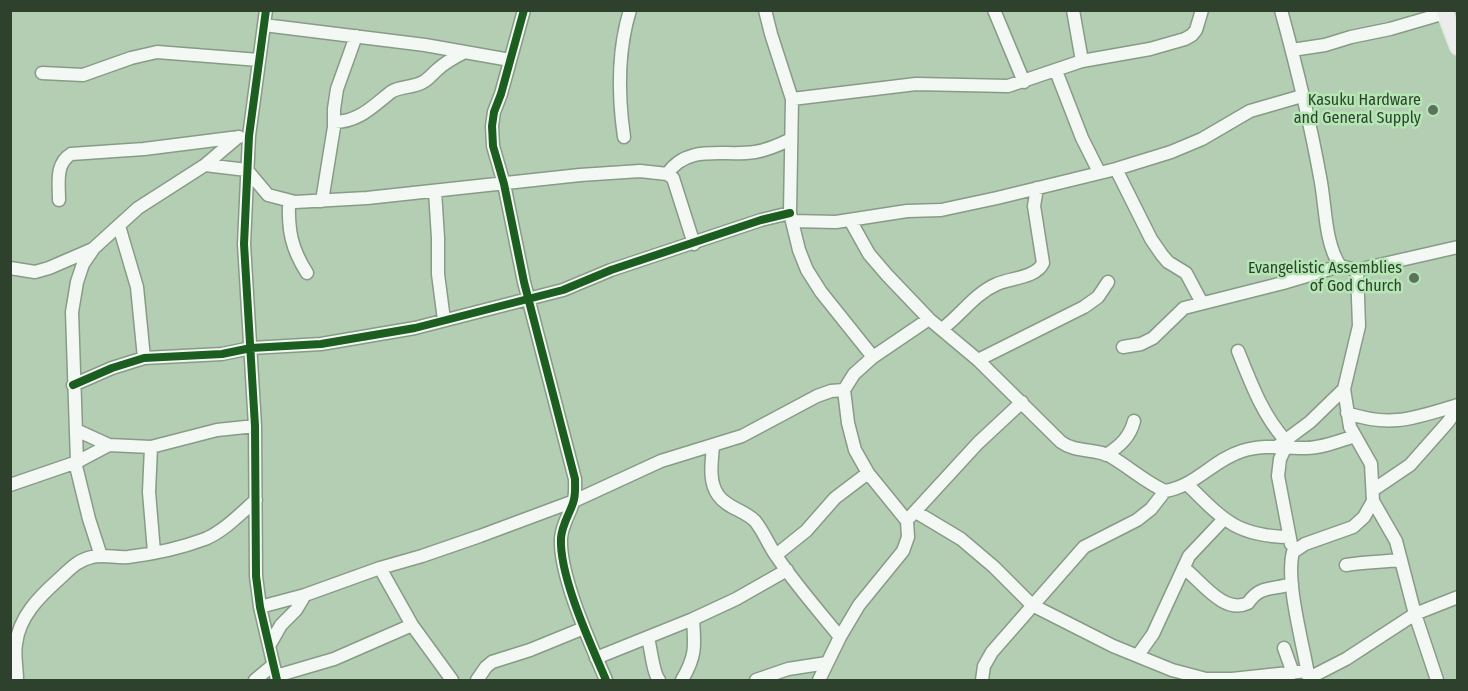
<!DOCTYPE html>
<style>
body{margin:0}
#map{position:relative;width:1468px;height:691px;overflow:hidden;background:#b4ceb3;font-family:"Fira Sans Condensed",sans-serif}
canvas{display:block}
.frame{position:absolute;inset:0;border:12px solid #2d412d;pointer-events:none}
</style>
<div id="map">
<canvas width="1468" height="691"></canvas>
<div class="frame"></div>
</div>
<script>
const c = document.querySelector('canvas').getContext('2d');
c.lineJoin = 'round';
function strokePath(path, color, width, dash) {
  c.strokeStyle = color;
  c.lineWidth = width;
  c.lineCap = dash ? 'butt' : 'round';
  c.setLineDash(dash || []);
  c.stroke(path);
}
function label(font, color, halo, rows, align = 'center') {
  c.font = font + ' "Fira Sans Condensed",sans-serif';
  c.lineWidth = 5;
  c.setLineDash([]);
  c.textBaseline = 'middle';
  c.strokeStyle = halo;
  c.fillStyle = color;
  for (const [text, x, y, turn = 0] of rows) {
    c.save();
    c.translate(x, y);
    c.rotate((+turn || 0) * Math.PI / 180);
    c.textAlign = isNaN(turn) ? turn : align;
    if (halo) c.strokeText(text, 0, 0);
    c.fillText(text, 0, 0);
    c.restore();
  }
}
const minor = new Path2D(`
 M266,10L249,136L244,244L255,426L256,576L260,607L277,680
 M524,10L501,94L494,112L492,126L493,146L504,184L524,282L575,479C575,487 576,495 573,503C569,515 562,525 561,538C559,576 591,645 606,680
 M765,10L771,34L792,99L790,213L799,250L807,270L821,292L873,357
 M994,10L1024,82
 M1073,10L1082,61
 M1281,10C1296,65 1310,121 1320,177C1326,206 1324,241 1340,266L1357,270L1458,247
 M264,25L425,45L510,60
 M1292,50L1325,45L1351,37L1390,29L1445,13
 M1056,71L1082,138L1099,172
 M42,73L83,75L131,58L157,52L259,60
 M792,99L916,84L1008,86L1082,61L1150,49L1185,39L1192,35L1196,30L1202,10
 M334,122C359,122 373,106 391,92C400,86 413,88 423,82C429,79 432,74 437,70C445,62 455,57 465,52
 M624,137C618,95 617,52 630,10
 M205,165L247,170L268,195L295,202L367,198L580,175L640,171L667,174L673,178L694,244
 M1116,169L1151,239L1162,255L1168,262L1186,273L1202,303
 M667,174C688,143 724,157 755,152C767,150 779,145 791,139
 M435,191L438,238V274L444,320
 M59,200C59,183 55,164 71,154L144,149L239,137
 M289,201C288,230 291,248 307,273
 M322,201L334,127V109L337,89L356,36
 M850,220L869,254L887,275L929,319L978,360L1061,442C1076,453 1094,448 1110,456C1129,467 1145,482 1165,491C1196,486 1213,460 1242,451C1263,444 1284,448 1306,448C1322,448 1339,441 1355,436
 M792,221L836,222L907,211L941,210L997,198L1116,169L1171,152L1202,139L1250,111L1302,96
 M119,226L137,287L144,358
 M10,268L35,272L49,268L93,249
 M942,329C961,315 974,294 997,284C1010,278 1036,278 1043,263L1034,206L1037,188
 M1123,347L1141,344L1153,338L1184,308L1283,283L1340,266
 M1238,351C1251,383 1262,414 1285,440
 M978,360L1084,307L1098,297L1108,282
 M73,385L112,368L144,358L222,354L251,348L321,344L415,328L563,290L611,270L761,220L790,213
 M1347,413C1392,428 1414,418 1458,405
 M76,430L109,445
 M713,445C712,461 708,481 718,495C727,508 744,510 755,521C764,532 769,546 777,557C796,585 818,610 840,637
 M1279,445L1310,422L1344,389
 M1286,446L1280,459L1278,476L1291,544
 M151,447L149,492L154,552
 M1106,455C1120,446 1130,437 1134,421
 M75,462L89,519L101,556
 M77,462L72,312L77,282L83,264L94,248L138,208L205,165L238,137
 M10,485L77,462L109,445L151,447L217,430L255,426
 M1188,485C1223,520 1237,536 1289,537
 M1373,490L1410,465L1448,422L1458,408
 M1373,501L1396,541L1415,614L1437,680
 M916,512L961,539L994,567L1032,605L1113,646L1172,670L1206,679H1232L1307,671
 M910,517L978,443L1022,402
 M776,555L806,531L835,498L868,473
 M1346,565C1364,562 1382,562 1400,560
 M380,568L412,625L452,680
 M1184,568C1201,581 1224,615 1248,603C1260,585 1272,590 1292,584
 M260,607L305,595L380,568L422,556L480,536L574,501L661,461L742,436L817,396L831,391L844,390
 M648,638C651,649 653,673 659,680
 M269,646L281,625L296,610L305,595
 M1284,648L1293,673
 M1138,655L1153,634L1189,556L1224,519
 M596,658L693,619L736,599L787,570
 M276,676L334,659L412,625
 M1309,678L1346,659L1415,614L1458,597
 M17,680C17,668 14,656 16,644C19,617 39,597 58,580C69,570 77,560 92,557C103,554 116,558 128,557C153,554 181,548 205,539C224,531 240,514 256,500
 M255,680L273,665
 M477,680L486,667L492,662L530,650L584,628
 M682,680C696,656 695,647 693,619
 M756,680L788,669L827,663
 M819,680L840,637L859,605L903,551L908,537L907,521L868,473L855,450L848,423L844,390L854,374L873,357L929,319
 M982,680L984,666L992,652L1084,547L1137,520L1151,509L1165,491
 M1309,680C1304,647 1285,582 1293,552L1305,544L1353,527L1364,517L1373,501L1371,464L1350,427L1344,389L1359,326L1357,270`);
const major = new Path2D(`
 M1444,10L1458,47`);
strokePath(minor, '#879b87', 15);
strokePath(major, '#dde9dd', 18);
strokePath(minor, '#f4f8f4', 12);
strokePath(major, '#ececec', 15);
strokePath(new Path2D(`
 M266,10L249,136L244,244L255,426L256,576L260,607L277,680
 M524,10L501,94L494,112L492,126L493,146L504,184L524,282L575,479C575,487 576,495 573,503C569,515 562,525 561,538C559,576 591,645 606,680
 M73,385L112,368L144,358L222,354L251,348L321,344L415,328L563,290L611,270L761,220L790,213`), '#1b5e20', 8);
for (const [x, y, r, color] of [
 [1433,110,6,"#5c725c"],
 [1414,278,6,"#5c725c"]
]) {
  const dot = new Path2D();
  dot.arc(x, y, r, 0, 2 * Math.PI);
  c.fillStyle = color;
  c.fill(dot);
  strokePath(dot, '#b5e7b5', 2);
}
label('16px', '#2d412d', '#b5e7b5', [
 ["Kasuku Hardware",1421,101],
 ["and General Supply",1421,119],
 ["Evangelistic Assemblies",1402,269],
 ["of God Church",1402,287]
], 'right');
</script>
